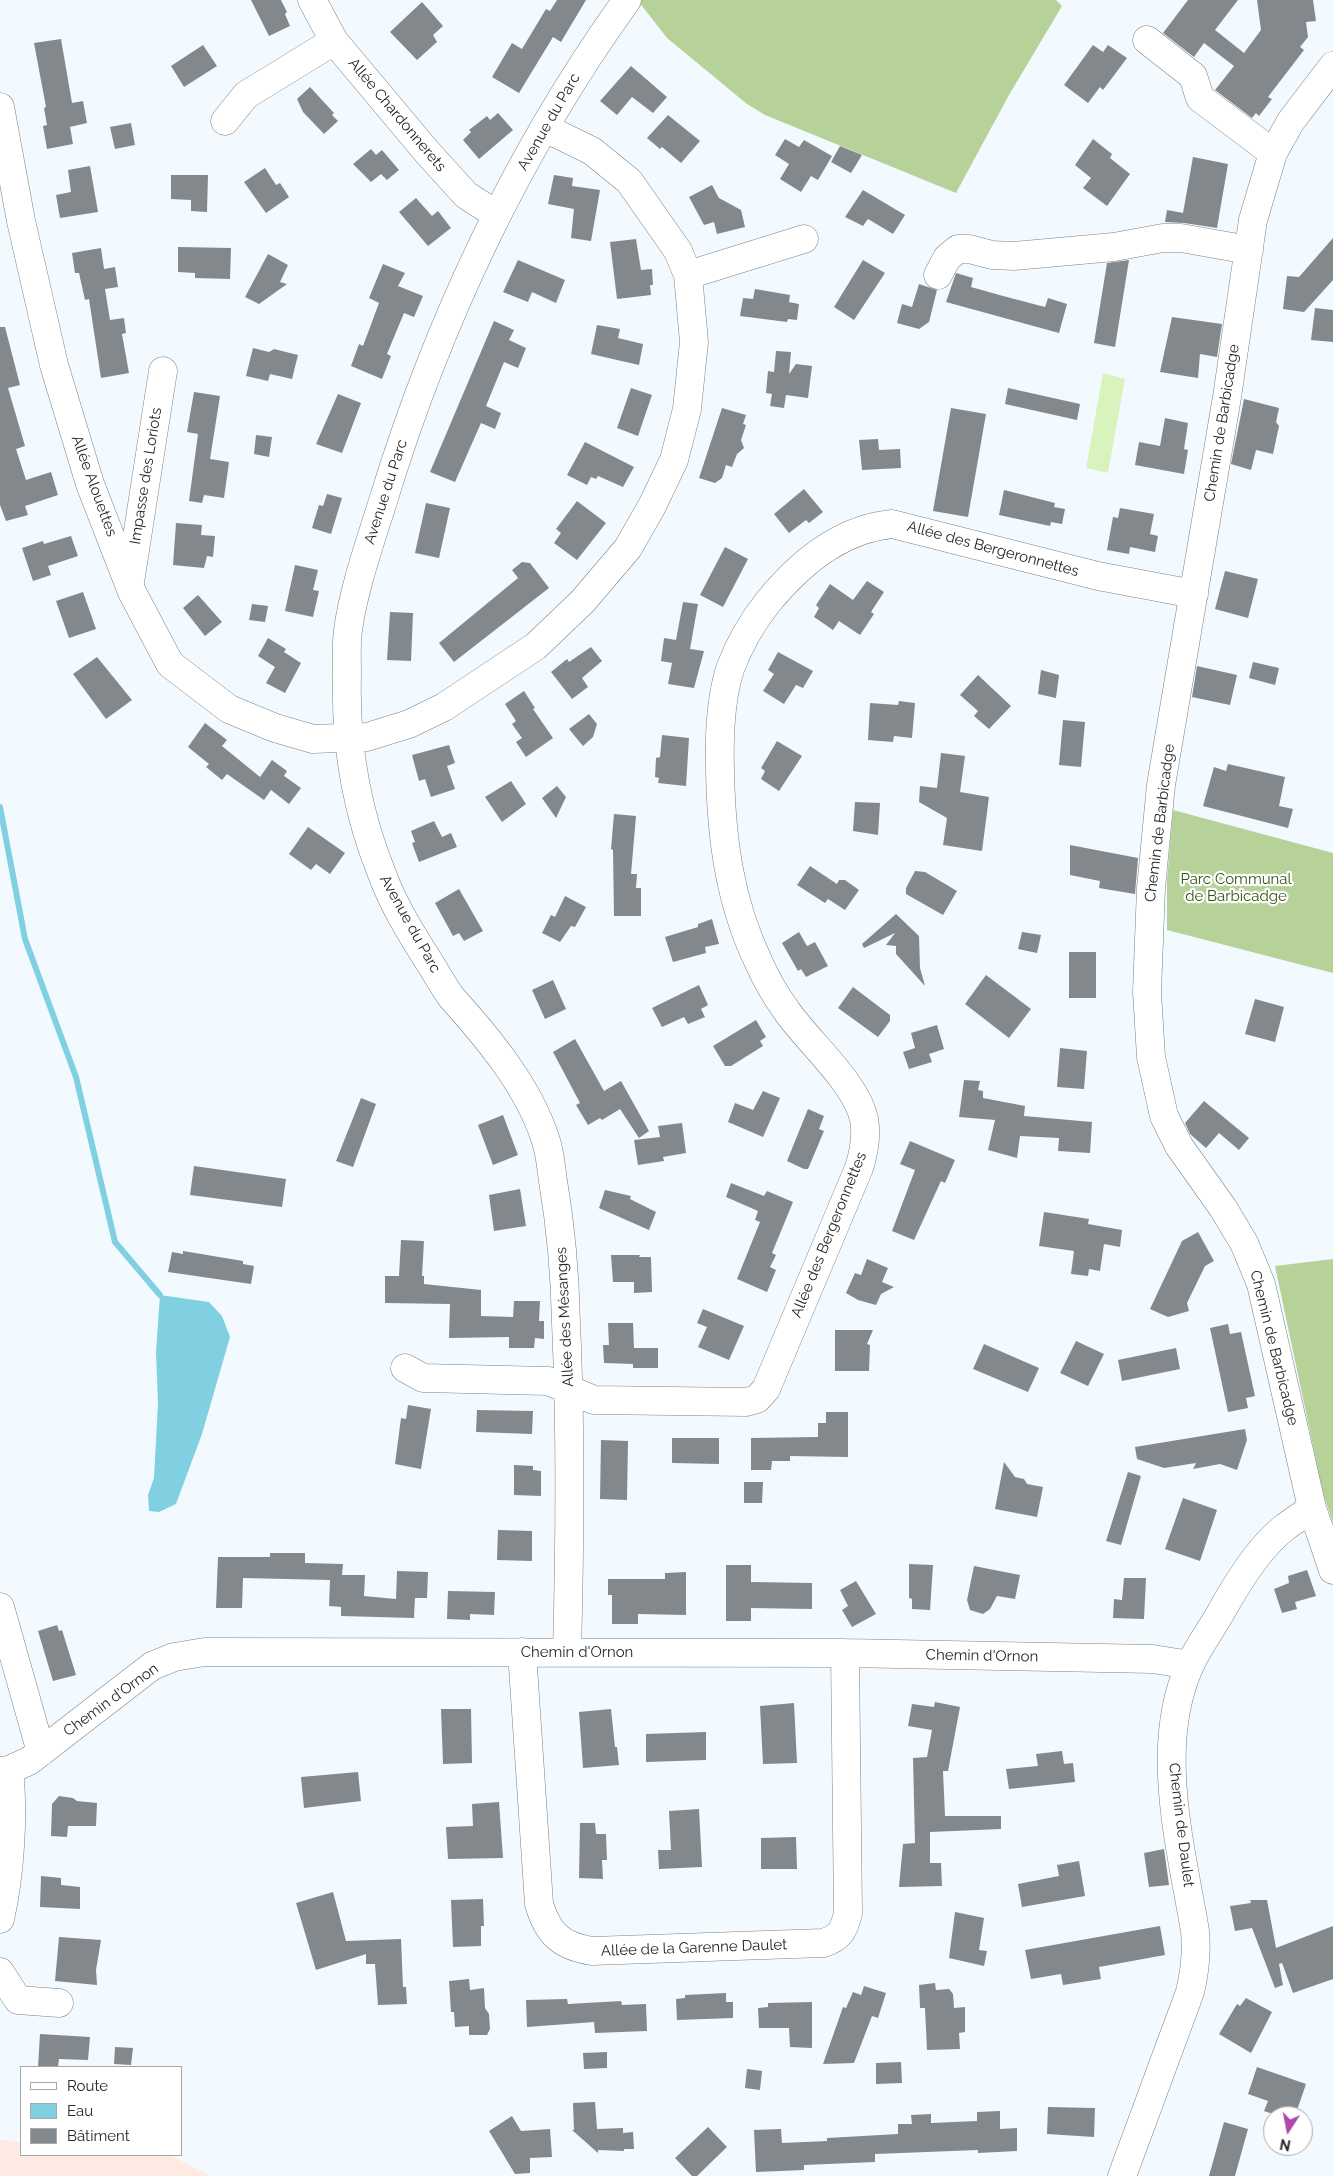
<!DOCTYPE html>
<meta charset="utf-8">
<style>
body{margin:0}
#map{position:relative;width:1333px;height:2176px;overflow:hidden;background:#f3faff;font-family:Raleway,sans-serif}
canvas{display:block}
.legend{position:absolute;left:20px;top:2066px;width:162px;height:90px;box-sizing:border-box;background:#fff;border:1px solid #a7a8a9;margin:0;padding:6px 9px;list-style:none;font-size:15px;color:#242628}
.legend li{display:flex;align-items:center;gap:10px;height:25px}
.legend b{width:25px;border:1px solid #a7a8a9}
.north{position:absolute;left:1263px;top:2106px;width:50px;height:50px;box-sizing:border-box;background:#fff;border:1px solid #a7a8a9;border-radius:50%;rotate:191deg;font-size:14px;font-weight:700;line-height:20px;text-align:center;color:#242628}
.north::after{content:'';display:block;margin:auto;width:18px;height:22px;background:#ad49af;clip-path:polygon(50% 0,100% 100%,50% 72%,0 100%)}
</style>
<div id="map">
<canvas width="1333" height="2176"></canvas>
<ul class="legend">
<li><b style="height:6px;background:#fff"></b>Route</li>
<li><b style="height:14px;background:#80d0e2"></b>Eau</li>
<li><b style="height:14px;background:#83888d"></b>Bâtiment</li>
</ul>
<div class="north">N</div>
</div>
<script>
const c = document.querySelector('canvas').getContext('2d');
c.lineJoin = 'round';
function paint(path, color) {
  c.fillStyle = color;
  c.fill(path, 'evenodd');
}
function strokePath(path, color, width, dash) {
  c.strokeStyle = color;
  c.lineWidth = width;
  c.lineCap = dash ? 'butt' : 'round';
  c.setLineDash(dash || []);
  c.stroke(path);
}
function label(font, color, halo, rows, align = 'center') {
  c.font = font + ' Raleway,sans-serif';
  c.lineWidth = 4.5;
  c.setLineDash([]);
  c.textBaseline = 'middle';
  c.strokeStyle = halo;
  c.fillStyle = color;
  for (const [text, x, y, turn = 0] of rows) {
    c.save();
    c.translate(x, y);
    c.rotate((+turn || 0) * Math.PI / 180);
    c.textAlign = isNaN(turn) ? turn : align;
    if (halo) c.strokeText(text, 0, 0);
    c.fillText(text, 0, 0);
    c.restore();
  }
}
paint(new Path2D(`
 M0,2140L21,2142V2155H170L211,2176H0Z`), '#feeae3');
paint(new Path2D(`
 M1103,373L1125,379L1108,473L1086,468Z`), '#d8f3bc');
paint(new Path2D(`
 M640,0H1056L1062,6L1009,95L956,193L765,115L747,104L667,38L639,2Z
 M1173,810L1333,853V973L1167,930V880Z
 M1333,1259V1523L1323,1493L1275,1266Z`), '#b7d299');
paint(new Path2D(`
 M160,1295L209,1302L222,1316L230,1337L202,1434L176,1504L159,1512L149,1511L148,1495L154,1478L158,1403L156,1352Z`), '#80d0e2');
strokePath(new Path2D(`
 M0,807L25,939L76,1077L115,1242L160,1295`), '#80d0e2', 6);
paint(new Path2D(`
 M251,0H281L287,12L285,14L290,26L269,36Z
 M557,0H586L561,42L553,37L519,93L492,77L512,43L522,49L546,9L550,11Z
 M1188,0H1238L1215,30L1244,53L1261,30L1257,0H1313L1316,21L1306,22L1308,37L1300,47L1304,50L1268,97L1272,99L1259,116L1256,113L1252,118L1215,90L1234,66L1204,43L1194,57L1163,33Z
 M422,2L443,26L433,35L437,42L417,60L390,32Z
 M61,39L72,103L83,101L87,123L70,127L73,144L47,149L43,126L47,125L44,108L46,107L34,43Z
 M203,45L217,66L184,87L171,66Z
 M1093,45L1103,52L1108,45L1127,58L1103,90L1100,87L1088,103L1064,85Z
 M631,66L667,97L653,113L632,97L617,115L600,101Z
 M310,87L334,113L332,115L338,121L324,134L303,112L297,99Z
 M498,113L513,130L479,159L463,140L471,132L469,130L487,116L490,120Z
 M668,115L700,141L681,163L662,147L660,149L647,138Z
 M131,123L135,145L115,149L110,127Z
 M785,139L799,147L804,140L832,156L818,180L811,176L801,192L780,179L789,164L775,155Z
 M1093,139L1112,154L1110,158L1130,174L1107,206L1083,188L1091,178L1075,165Z
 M840,146L862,155L851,173L831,162Z
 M371,149L376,155L382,150L399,170L387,180L381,174L371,182L353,164Z
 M1193,157L1228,164L1217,228L1184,223L1165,222L1167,210L1183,213Z
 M90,166L98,212L60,218L56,195L71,192L68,170Z
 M265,168L276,185L280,183L289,197L266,213L244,182Z
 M171,175H208L207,212L191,211V200L171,199Z
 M554,175L573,178L572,186L600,190L591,241L571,238L574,209L548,204Z
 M712,185L719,198L741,210L745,227L717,234L714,222L704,225L689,197Z
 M863,190L905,215L893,234L868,219L863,226L845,217Z
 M416,198L432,216L438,211L451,228L428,246L399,212Z
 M1333,238V280L1304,312L1283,309L1287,276L1299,277Z
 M636,239L641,270L652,269L653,285H650L651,295L617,299L610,242Z
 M178,247L231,248L230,279L195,278V273L178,272Z
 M101,248L104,269L115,267L118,287L105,289L110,320L124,318L126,333L122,334L129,373L101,378L89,299L85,300L79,273H75L72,253Z
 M268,254L288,265L280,282L287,284L259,304L245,297Z
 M518,260L565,280L556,303L532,292L528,302L503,292Z
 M863,260L885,273L854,320L834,307Z
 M1129,260L1115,347L1094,343L1107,263Z
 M383,264L405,273L398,286L423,296L414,317L404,313L387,354L391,356L382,379L351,366L359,344L363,346L379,303L369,298Z
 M956,273L973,278L971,287L1003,296L1045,307L1048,298L1067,304L1059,333L946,302Z
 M919,284L937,290L929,322L919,329L897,323L902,304L912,307Z
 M755,289L790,295L789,302L799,304L797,320L788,319L787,322L740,316L743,298L753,299Z
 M1315,308L1333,310V342L1311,340Z
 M1172,317L1222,324L1217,357L1200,354L1198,378L1160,372Z
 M494,321L514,330L509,340L526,348L518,368L504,362L486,406L501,413L495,429L481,423L455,482L430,472Z
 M597,325L620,329L618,338L643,344L639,365L591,354Z
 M0,327H5L20,385L8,388L25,446L16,449L26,480L51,472L58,495L25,506L28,515L6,521L0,505Z
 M253,348L269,352L274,349L298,355L292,379L270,374L268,381L246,376Z
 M776,351L791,352L789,374L796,364L812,366L808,398L786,395L784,408L770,406L772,394L766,393L768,371L774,372Z
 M631,388L652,395L638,436L617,428Z
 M1008,388L1080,404L1077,420L1005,404Z
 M194,392L220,396L210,459L229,462L224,498L204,495L202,503L189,501L198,434L187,432Z
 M338,394L361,403L342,453L316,444Z
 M1244,399L1279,408L1276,422L1279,426L1273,454L1256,450L1251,470L1231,464Z
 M722,408L746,415L743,424L746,425L741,440L744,448L737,454L732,467L726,465L722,478L715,483L699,478Z
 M951,408L986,414L968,517L933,511Z
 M1165,418L1188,423L1184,449L1188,450L1184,474L1135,465L1139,442L1160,446Z
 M256,435L272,437L269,457L254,454Z
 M878,439L879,450L900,449L901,468L862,470L859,440Z
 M585,442L634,467L623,487L598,476L596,479L591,477L587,485L567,475Z
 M804,489L823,512L809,523L806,520L789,533L774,514Z
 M1004,490L1055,503L1054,507L1065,509L1062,524L1051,522L1050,526L999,515Z
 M327,494L342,498L331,534L312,528L319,505L323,506Z
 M577,501L606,523L577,560L554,543L561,533L556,529Z
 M426,503L450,508L439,558L415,553Z
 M1120,508L1154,514L1150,534L1158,536L1155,552L1130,547L1129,554L1107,550L1113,517L1118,518Z
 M176,523L202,525L201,535L215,536L213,557L207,556L204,568L173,565Z
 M71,536L78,556L48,566L51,575L33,581L22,548L43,541L44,544Z
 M725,547L748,559L723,607L700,595Z
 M522,562L530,563L549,588L454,662L439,643L518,578L512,570Z
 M295,565L318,570L313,590L319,591L313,617L285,611Z
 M1225,571L1258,579L1248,618L1215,609Z
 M867,581L884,592L871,612L874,614L860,635L839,621L833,630L814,617L819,608L816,605L830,584L853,600Z
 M83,592L96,629L69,638L56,601Z
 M198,595L222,622L205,636L183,608Z
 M683,602L698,604L690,649L704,651L694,688L668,684L672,663L661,661L664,638L676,640Z
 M252,604L268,606L265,622L249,620Z
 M390,612L413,613L411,661L387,660Z
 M268,638L286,649L284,652L301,663L285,693L266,683L275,667L258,656Z
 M591,647L602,661L582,678L588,687L572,699L551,672L567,659L569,662Z
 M778,652L813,671L803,688L796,685L784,704L763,691L774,674L768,670Z
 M97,657L132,700L106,719L73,674Z
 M1253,662L1279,668L1275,685L1249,678Z
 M1197,666L1237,675L1230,705L1192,697Z
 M1041,670L1059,675L1056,698L1038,694Z
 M978,675L1011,706L989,729L974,716L978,711L960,695Z
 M524,691L535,708L533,709L553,738L526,757L516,742L522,738L512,724L516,721L505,704Z
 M899,701L915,703L912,738L894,736L893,742L868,740L870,703L898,705Z
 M589,714L597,724L593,737L583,746L569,729Z
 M1063,720L1085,722L1081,767L1059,765Z
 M205,723L227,740L222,746L260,777L272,760L287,771L284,776L301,788L289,804L271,790L264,800L227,774L222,780L206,767L209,764L188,747Z
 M662,735L689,738L686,786L658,783L659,778L655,777L656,758L660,757Z
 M777,741L802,756L779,791L761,779L765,771L761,768Z
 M449,745L455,763L447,766L455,789L431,797L425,779L419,781L412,755Z
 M941,753L965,756L960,792L989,797L982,851L943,845L947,818L919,802L920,786L937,788Z
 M1228,764L1285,777L1279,806L1293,809L1288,828L1203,806L1214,767L1226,771Z
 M511,781L526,804L502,822L485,797Z
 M557,786L566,797L556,818L542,798Z
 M855,802L880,803L878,835L853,831Z
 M614,814L636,816L631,874H637L636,888H641V916H614L613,850L611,849Z
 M434,821L442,837L451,833L457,847L419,862L412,843L415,842L411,831Z
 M308,827L345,853L330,874L316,864L311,870L289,854Z
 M1070,845L1138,858L1135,894L1099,888L1100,881L1070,875Z
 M810,866L837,884L839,880H845L859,890L845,910L828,899L825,903L797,885Z
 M915,871L925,872L957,891L943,915L906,894V888Z
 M459,889L483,931L464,941L459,933L453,936L435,903Z
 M565,896L586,907L575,927L571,926L560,942L542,933L551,915L555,917Z
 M896,914L919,936L920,968L925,986L896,954V946L886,945L895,933L864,948L862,944Z
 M712,919L719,944L705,947L706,953L673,962L665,937L698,927V924Z
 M799,932L807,946L815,942L828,966L806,977L801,969L798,971L782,943Z
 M1022,932L1041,935L1037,953L1018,949Z
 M1069,952H1096V998H1069Z
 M986,975L1031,1009L1009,1038L965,1004Z
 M553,980L566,1009L545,1019L532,990Z
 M699,985L708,1005L701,1009L705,1017L688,1024L684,1017L662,1027L652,1008Z
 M853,987L890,1015V1021L878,1037L838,1008Z
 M1255,999L1284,1007L1275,1042L1245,1034Z
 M756,1020L766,1037L760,1041L763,1046L731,1066H725L713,1046Z
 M937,1025L944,1049L929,1054L932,1062L909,1069L903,1052L915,1048L911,1033Z
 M575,1039L604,1091L621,1081L649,1131L639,1138L620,1109L602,1120L600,1118L588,1125L576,1105L580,1103L553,1052Z
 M1060,1048L1087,1051L1084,1089L1057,1087Z
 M964,1080L980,1081L978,1090L983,1091V1098L1025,1106L1024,1116L1092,1122L1090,1153L1058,1151L1059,1138L1020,1136L1017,1158L988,1150L995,1120L959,1117Z
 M763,1091L780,1098L763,1137L728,1122L735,1103L753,1110Z
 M361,1098L376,1104L353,1167L336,1161Z
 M1204,1101L1249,1138L1239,1150L1219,1133L1206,1148L1190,1134L1185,1123Z
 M808,1109L824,1116L819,1129L824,1131L808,1169H804L787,1161Z
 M503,1115L518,1155L493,1165L478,1125Z
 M682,1123L686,1153L663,1157L664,1161L638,1165L634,1140L660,1137L658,1126Z
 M910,1141L955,1160L945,1183L941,1181L914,1240L892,1231L915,1170L900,1164Z
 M194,1166L286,1179L282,1207L190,1195Z
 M731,1183L764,1196L767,1191L793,1202L772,1253L776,1255L770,1267L776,1270L767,1292L737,1279L760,1222L755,1220L758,1211L726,1197Z
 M520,1189L526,1226L494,1231L489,1195Z
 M605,1190L631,1196L630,1199L656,1212L649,1230L599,1208Z
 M1044,1212L1089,1219L1088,1224L1122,1230L1120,1247L1104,1244L1100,1271L1089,1269L1088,1276L1071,1274L1074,1251L1039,1246Z
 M1198,1232L1214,1261L1205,1266L1187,1303L1189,1311L1168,1317L1150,1309L1182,1241Z
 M401,1240L424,1241L422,1276H424V1284L481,1290V1316L513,1317L514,1301H540L539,1321H544V1339L535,1338L534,1348H509V1337L449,1338L450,1304L385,1303V1276H399Z
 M183,1251L243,1261V1264L254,1266L251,1284L168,1272L172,1252L183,1254Z
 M611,1255H640L639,1257H651L652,1292L634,1293V1282H613Z
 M867,1259L888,1268L882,1282L894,1287L881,1294L876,1305L858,1300L846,1293L855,1273L861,1275Z
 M703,1309L744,1326L729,1360L698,1347L707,1327L697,1323Z
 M608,1323H633L634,1348H658V1368H633V1364L604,1363L603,1345H609Z
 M1228,1324L1230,1334L1241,1332L1255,1396L1246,1398L1248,1408L1228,1412L1210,1328Z
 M835,1330H873L867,1344L870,1345L869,1371H835Z
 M1076,1341L1104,1354L1088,1386L1060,1373Z
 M984,1344L1039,1368L1028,1392L973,1369Z
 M1176,1348L1180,1369L1122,1381L1118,1360Z
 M408,1405L431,1409L421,1469L395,1464L401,1418L406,1419Z
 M477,1410L533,1411L532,1434L476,1432Z
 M826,1412H848V1457L790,1456V1461H772L771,1470H751V1438L818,1437V1423H826Z
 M1245,1429L1247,1440L1237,1470L1220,1464L1193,1469L1196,1463L1164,1468L1137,1459L1135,1447Z
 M672,1438H719V1464L672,1463Z
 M601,1440L628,1441L627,1500L600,1499Z
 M1004,1462L1015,1477L1024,1479L1027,1484L1043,1487L1037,1517L995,1509Z
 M514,1465L533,1466V1470L541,1471V1496L514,1495Z
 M1128,1472L1141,1476L1121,1545L1106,1541Z
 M744,1482H763L762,1503H744Z
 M1183,1498L1217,1510L1200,1561L1165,1549Z
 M498,1530L532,1531V1561L497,1560Z
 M270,1553H305V1563L343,1564L342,1575H365L364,1596L396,1599L397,1571L428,1572L427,1598H415L414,1618L341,1616V1607L329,1606L330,1580L243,1578L242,1608H216L218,1557H270Z
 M909,1564L933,1565L930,1610L912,1609V1599L909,1598Z
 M726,1565H751V1582L812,1583V1609L751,1608V1621H726Z
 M974,1566L1020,1575L1015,1599L997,1596L990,1609L983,1614L970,1610L967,1600Z
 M1307,1570L1316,1596L1295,1602L1297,1609L1282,1613L1274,1589L1289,1583L1288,1576Z
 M686,1572V1615L638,1614V1624H612V1595H608V1579H665V1573Z
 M1124,1578H1146L1144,1619L1113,1618L1114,1599L1122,1600Z
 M856,1581L876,1614L852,1627L842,1610L848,1606L840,1590Z
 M448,1591L495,1592L494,1615L470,1614V1620L447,1619Z
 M57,1625L59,1631L62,1630L76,1675L53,1681L38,1631Z
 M935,1702L960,1707L948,1771H943L945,1816H1001V1829L930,1832V1863H941L942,1886L899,1887L903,1844L915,1843L913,1758L927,1757L932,1730L908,1726L912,1704L934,1707Z
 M794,1703L797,1763L763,1764L760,1706Z
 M441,1709H471L472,1763L443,1764Z
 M611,1709L615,1747H617L619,1765L583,1768L579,1712Z
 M706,1732V1760L646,1762V1734Z
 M1062,1751L1064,1764L1073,1763L1075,1782L1009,1789L1006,1769L1038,1766L1036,1754Z
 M358,1772L361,1801L304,1808L301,1777Z
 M59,1796L73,1798L77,1801L97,1803L96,1826H68L67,1837L51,1836L52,1804Z
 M499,1802L503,1858L448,1859L446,1827L473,1826L472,1804Z
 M699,1809L702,1867L659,1869L658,1850H671L669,1811Z
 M580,1823H595L596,1834H606L607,1860H602L603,1879L579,1878Z
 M796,1837L797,1869H761V1838Z
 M1164,1849L1169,1885L1149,1887L1144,1853Z
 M1079,1861L1085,1896L1022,1907L1018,1884L1059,1876L1057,1865Z
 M41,1876L61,1878V1885L80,1887V1909L40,1907Z
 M333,1892L346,1941L401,1939L403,1987H406L407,2004L378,2005L375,1964H366V1954L316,1970L296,1903Z
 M483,1899L484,1926H481V1946L453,1947L451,1900Z
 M1250,1900H1267L1276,1948L1333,1926V1979L1293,1993L1282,1963L1279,1964L1283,1985L1275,1988L1252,1928L1235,1931L1230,1906L1251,1903Z
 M955,1912L984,1918L979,1950L987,1951L984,1966L949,1958Z
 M1160,1926L1165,1955L1099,1967L1101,1979L1063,1985L1061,1974L1031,1979L1025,1950Z
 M59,1937L101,1940L96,1970L97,1985L55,1981Z
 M469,1979L470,1990L484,1988L485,2008L489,2014L490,2029L487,2035H469V2026L455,2027L454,2012H451L449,1981Z
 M935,1983L936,1990L949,1989L953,1994L954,2008L965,2007V2032L959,2033L960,2049L927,2050L925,2008H920L919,1985Z
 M864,1986L886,1993L878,2018L872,2016L854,2063L823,2064L843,2007L846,2008L853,1992L861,1995Z
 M726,1993V2002H733V2018L677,2020L676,1999L685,1998V1995Z
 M1246,1998L1272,2012L1251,2053L1219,2034L1237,2004L1240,2006Z
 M567,1999L568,2004L621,2001L622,2005L646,2004L647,2031L595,2033L594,2022L527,2027L526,2000Z
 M812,2002V2048L790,2047L789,2028H759L758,2008L768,2007V2003Z
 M40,2034L90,2037L88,2060L59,2059L58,2067H38Z
 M115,2047L133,2048L131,2065L114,2064Z
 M607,2052V2068L584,2069L583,2053Z
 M901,2062L902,2083L876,2084V2063Z
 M1257,2067L1306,2084L1295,2116H1279L1264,2111L1268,2101L1248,2094Z
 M747,2069L762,2071L760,2090L745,2088Z
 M595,2102L597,2129L623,2128V2133L633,2132L634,2149H624V2151L598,2150V2153L572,2130H574L573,2103Z
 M1048,2107L1095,2108L1094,2137L1047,2134Z
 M1000,2111V2129L1017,2128V2151L978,2153V2150L875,2154V2162L804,2165V2170L756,2172L754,2130L781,2129L782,2143L827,2141V2138L898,2134V2124H912L911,2115L931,2114V2123L977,2121V2112Z
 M512,2116L521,2131L550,2129L552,2157L530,2158V2173L515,2174L489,2131Z
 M1224,2122L1248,2129L1235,2176H1209Z
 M708,2127L727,2147L697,2176H692L675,2158Z`), '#83888d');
const minor = new Path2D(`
 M312,0L334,41L427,152L466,195L497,215
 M1147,40L1193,76L1200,98L1273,153
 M1333,66L1291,121L1273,153L1253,220L1227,397L1161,785L1151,888L1147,992L1151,1057L1164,1116L1179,1146L1223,1208L1244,1243L1261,1284L1312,1508L1333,1570
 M0,107L21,221L54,365L90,484L132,592L170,664L229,709L275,728L313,739L367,737L409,724L444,707L536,646L583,601L628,548L652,506L674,460L687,409L694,342L688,275L678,251L629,181L592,151L545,128
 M225,121L246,95L334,41
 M688,275L804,239
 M938,275L947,258L958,249H969L992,255L1014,256L1114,247L1163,238H1181L1249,250
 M130,582L163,371
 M405,1368L423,1378L548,1381L594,1400L746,1402L757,1399L766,1389L859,1168C864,1152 867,1135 864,1119C856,1082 807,1041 786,1010C776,996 766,979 759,963C729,901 721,836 720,768C719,735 720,701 730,669C739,645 752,622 768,602C799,564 840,529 892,524L1098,576L1194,594
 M0,1607L41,1752
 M522,1652L539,1904C548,1934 561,1946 592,1951L823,1943C840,1938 844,1930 848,1913L845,1653
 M567,1652C570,1542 571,1432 566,1323C565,1275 561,1228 553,1181C551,1167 550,1151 545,1138C528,1086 488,1038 452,998C445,989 439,978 433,968C414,938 394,907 382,874C356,810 345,744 347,675C347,660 346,645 348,630C354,587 370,543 383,501C437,324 518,151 627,0
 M0,1771L9,1770L29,1761L152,1666L174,1657L205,1652L845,1653L1153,1659L1190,1665
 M0,1919C10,1875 14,1815 9,1770
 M0,1972L18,2000L59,2003
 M1122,2176L1190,1992C1195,1971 1197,1952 1195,1931C1181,1847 1153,1746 1190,1665C1198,1647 1211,1630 1221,1612C1236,1585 1259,1547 1284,1528C1293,1521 1303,1515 1312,1508`);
strokePath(minor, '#7c8286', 29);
strokePath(minor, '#fff', 28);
label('15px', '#242628', '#fff', [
 ["Allée Chardonnerets",397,115,50],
 ["Avenue du Parc",549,122,-60],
 ["Chemin de Barbicadge",1222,423,-81],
 ["Impasse des Loriots",146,476,-81],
 ["Allée Alouettes",94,486,70],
 ["Avenue du Parc",386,492,-72],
 ["Allée des Bergeronnettes",993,549,15],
 ["Chemin de Barbicadge",1160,823,-83],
 ["Avenue du Parc",410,924,61],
 ["Allée des Bergeronnettes",829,1235,-68],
 ["Allée des Mésanges",565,1317,-93],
 ["Chemin de Barbicadge",1274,1348,76],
 ["Chemin d'Ornon",577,1652],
 ["Chemin d'Ornon",982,1656,1],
 ["Chemin d'Ornon",111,1700,-36],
 ["Chemin de Daulet",1181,1825,83],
 ["Allée de la Garenne Daulet",694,1948,-2]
]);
label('15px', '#375014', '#fff', [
 ["Parc Communal",1236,879],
 ["de Barbicadge",1236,896]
]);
</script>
